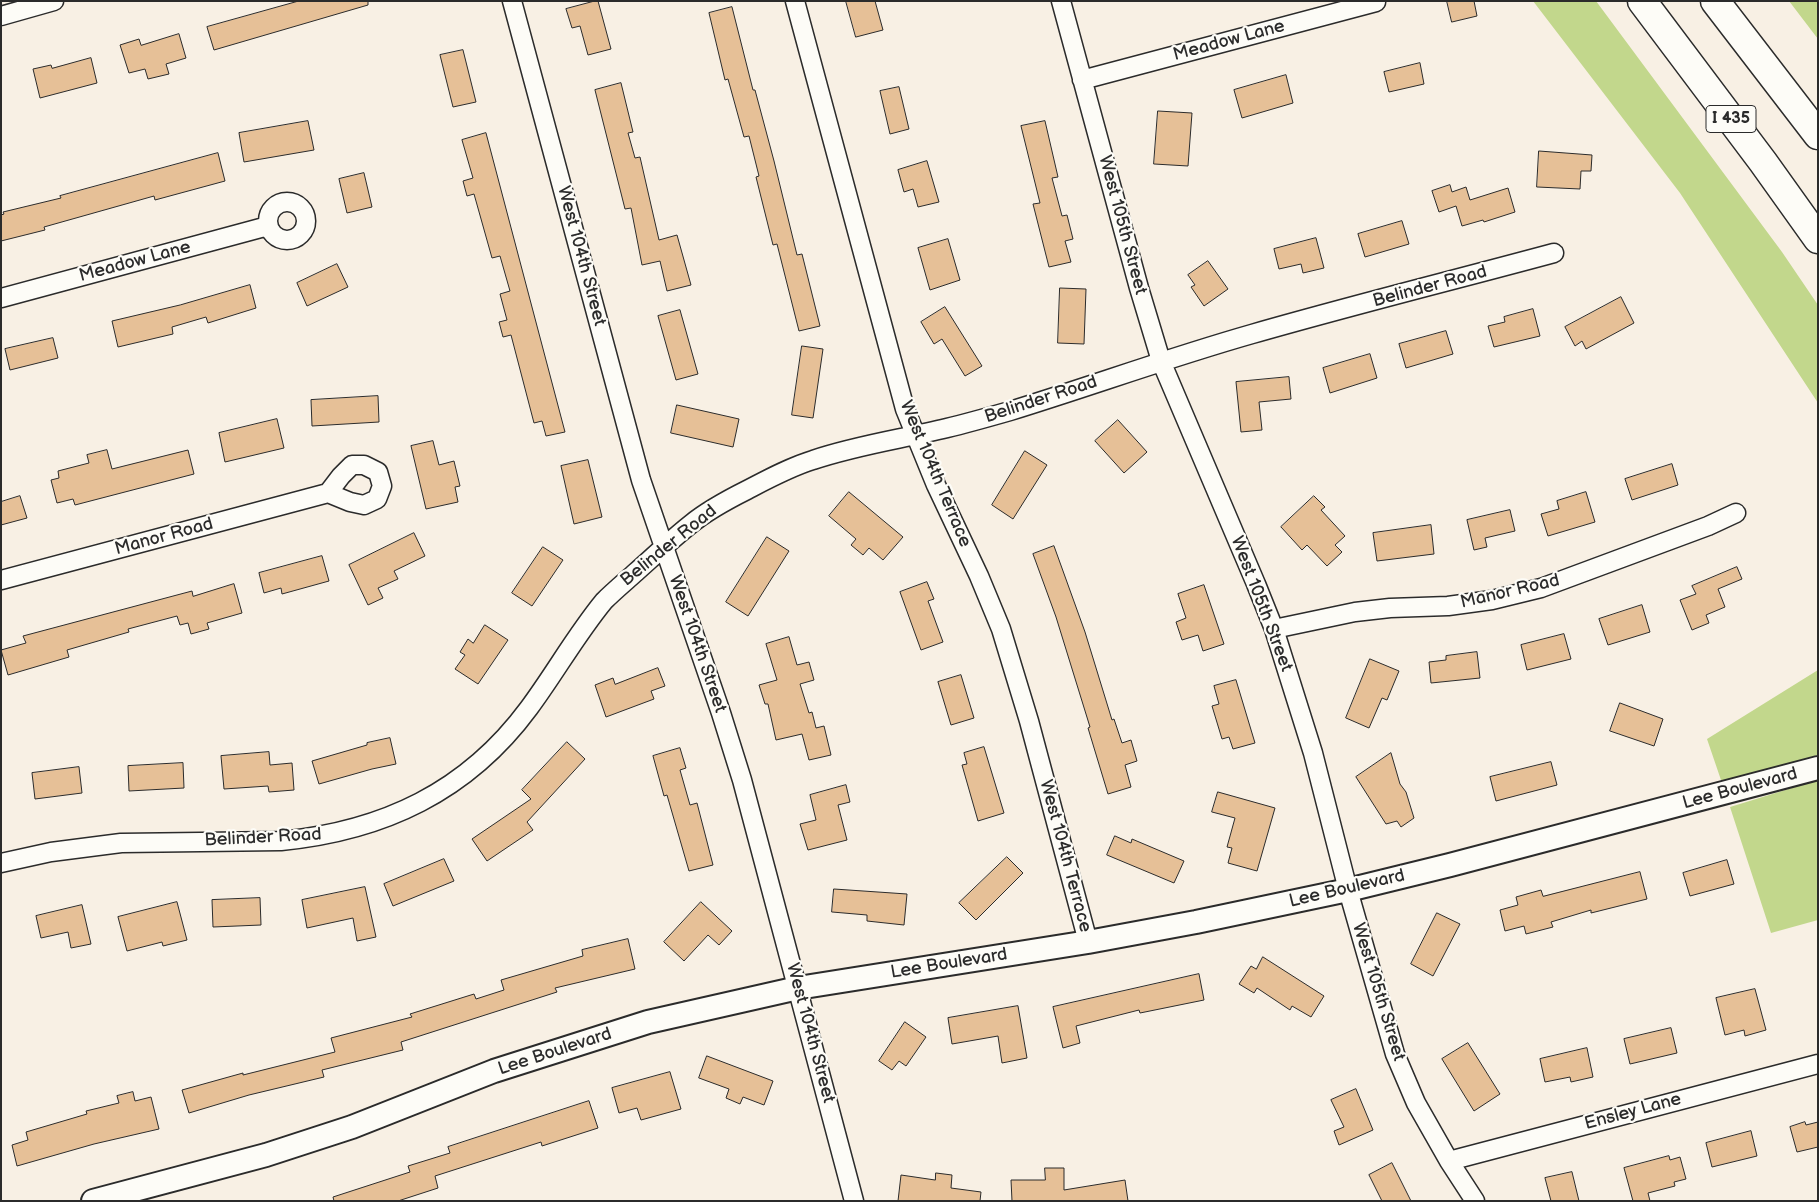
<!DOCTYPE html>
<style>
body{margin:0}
#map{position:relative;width:1819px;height:1202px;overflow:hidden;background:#f8f0e4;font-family:"Balsamiq Sans",sans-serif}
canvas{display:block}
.frame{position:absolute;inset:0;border:2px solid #2b2b2b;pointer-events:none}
</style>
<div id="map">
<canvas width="1819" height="1202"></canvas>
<div class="frame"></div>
</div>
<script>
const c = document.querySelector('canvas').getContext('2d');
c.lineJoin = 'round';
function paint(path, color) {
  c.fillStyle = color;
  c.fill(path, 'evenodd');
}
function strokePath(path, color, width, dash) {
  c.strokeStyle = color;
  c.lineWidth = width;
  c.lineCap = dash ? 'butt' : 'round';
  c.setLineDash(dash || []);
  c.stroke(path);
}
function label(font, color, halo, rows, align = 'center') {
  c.font = font + ' "Balsamiq Sans",sans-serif';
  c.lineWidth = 4.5;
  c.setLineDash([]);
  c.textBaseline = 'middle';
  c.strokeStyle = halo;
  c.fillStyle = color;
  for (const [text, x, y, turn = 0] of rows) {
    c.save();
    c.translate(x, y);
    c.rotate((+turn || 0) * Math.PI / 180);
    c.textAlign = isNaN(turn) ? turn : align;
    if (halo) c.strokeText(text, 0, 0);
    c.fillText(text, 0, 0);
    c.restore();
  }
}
paint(new Path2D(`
 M1533,1H1596L1782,252L1818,305V403L1680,193Z
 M1789,1H1818V39Z
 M1818,670V755L1722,783L1707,739Z
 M1818,780V920L1771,933L1730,807Z`), '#c2d78c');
const building = new Path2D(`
 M299,1H368V5L214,50L207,27Z
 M595,1H598L611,49L588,55L580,26L572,28L566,9Z
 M846,1H875L883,30L856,37Z
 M1447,1H1474L1477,16L1452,22Z
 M732,7L753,90H755L774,161L797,255L802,254L820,326L799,331L777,244L773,245L756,177L759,176L749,136L744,137L728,79L725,80L709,13Z
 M179,34L186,58L166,64L169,74L148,79L145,69L129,73L120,45L139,39L141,45Z
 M463,50L476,102L453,107L440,55Z
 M91,58L97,83L40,98L33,69L51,65L52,68Z
 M1420,63L1424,84L1389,92L1384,72Z
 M1286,75L1293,103L1242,118L1234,90Z
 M621,83L633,132L628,133L635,158L640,157L659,240L677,235L691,285L667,291L660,261L642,265L631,208L625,209L595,90Z
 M899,87L909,129L890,134L880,91Z
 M1158,111L1192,113L1188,166L1154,164Z
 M308,121L314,150L244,162L239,133Z
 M1045,121L1058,177L1052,178L1062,216L1067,215L1073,239L1065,241L1071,262L1049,267L1033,204L1040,203L1021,126Z
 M486,133L565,432L546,436L542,421L534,423L511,335L503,337L499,322L507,320L500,294L510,291L500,256L492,258L474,194L467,196L463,181L473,178L462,140Z
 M1539,151L1592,155L1591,171H1581L1580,189L1537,187Z
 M218,153L225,181L155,200L154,196L44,227L45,230L1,241V215L4,214L3,212L61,198L60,196Z
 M927,161L939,202L918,207L913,189L904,192L898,170Z
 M364,173L372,207L347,213L339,179Z
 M1450,185L1452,192L1466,187L1470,200L1508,188L1515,212L1484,222L1483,220L1462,226L1456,206L1439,212L1432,191Z
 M1402,221L1409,244L1365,257L1358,234Z
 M1316,238L1324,268L1303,273L1301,264L1279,269L1274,249Z
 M948,239L960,280L930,290L918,248Z
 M1208,261L1228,289L1204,306L1191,287L1195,285L1188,275Z
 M337,264L348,287L307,306L297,283Z
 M250,285L256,308L208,323L206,317L172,327L173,334L118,347L112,321L180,305Z
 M1060,288L1086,289L1084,344L1058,343Z
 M1621,297L1634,323L1586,349L1582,341L1575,346L1565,327Z
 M945,307L982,366L965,376L942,339L934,344L921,322Z
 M1533,309L1540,336L1494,347L1488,326L1505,322L1504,317Z
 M680,310L698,374L676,380L658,316Z
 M1446,331L1453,354L1406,368L1399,344Z
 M53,338L58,358L10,370L5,349Z
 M802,346L823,349L813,418L792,415Z
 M1370,354L1377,378L1330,393L1323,368Z
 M1289,377L1291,399L1259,402L1262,430L1241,432L1236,382Z
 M378,396L379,422L312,426L311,400Z
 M677,405L739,419L733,447L671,433Z
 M277,419L284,448L225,462L219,433Z
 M1118,420L1147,452L1124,473L1095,441Z
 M433,441L439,465L454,461L460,486L455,487L458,502L426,509L411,446Z
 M107,450L112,469L188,450L194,474L75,505L73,499L57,503L51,480L59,478L58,471L89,463L87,455Z
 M1025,451L1047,465L1013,519L992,505Z
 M588,460L602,517L574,524L561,466Z
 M1672,464L1678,485L1632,500L1625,479Z
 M849,492L903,537L883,560L869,548L863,555L851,545L856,539L829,516Z
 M1586,492L1595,522L1548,536L1541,514L1559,509L1557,501Z
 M20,496L27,518L1,525V502Z
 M1314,496L1325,507L1321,510L1345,536L1335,545L1342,552L1327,566L1307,545L1302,550L1281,527Z
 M1510,510L1515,531L1485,538L1487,547L1474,550L1467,520Z
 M1431,525L1434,554L1377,561L1373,533Z
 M414,533L425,556L394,571L398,579L378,588L383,598L368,605L349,565Z
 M767,537L789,551L748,616L726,602Z
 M1054,546L1085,632L1112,720L1114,719L1122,743L1131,740L1137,761L1125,765L1131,787L1108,794L1088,728L1090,727L1056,617L1033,554Z
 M543,547L563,560L532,606L512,593Z
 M322,556L329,581L282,594L281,588L264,593L259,573Z
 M1737,567L1742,579L1718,589L1725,607L1706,615L1709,623L1692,630L1680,600L1696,594L1692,586Z
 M927,582L934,599L928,601L943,642L921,650L900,592Z
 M234,584L242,613L207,623L209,629L191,634L188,623L180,625L177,616L128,629L129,632L67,650L69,657L8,675L1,650L26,643L23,636L192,591L193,596Z
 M1204,585L1224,644L1203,651L1198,635L1182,640L1176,622L1186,618L1178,594Z
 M1642,605L1650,632L1608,645L1599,619Z
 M485,625L508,640L478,684L455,669L465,655L460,652L468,639L473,643Z
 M1564,634L1571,659L1527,670L1521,645Z
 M789,637L797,665L809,662L814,680L800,684L809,713L812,712L816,728L824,726L831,755L809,760L802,734L776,740L768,704H765L759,685L777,680L766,644Z
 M1477,652L1480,678L1431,683L1429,662L1446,660V656Z
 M1370,659L1399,671L1387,700L1382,698L1369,728L1346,718Z
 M658,668L665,686L651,691L654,699L606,717L595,685L613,678L615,684Z
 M961,675L974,718L951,725L938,682Z
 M1236,680L1255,743L1233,749L1229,737L1222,739L1212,706L1219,704L1214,686Z
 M1620,703L1663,719L1654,746L1610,731Z
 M390,738L396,764L372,769L319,784L312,761L367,745V743Z
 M567,742L585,759L527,822L533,830L487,861L472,839L531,799L522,790Z
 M984,747L1004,813L978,821L962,765L967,764L964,753Z
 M680,748L686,768L680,770L690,805L697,803L713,865L689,871L667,795L664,796L653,756Z
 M269,752L270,765L292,763L294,790L269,792L268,786L224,789L221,756Z
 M1391,753L1400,784L1406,792L1414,818L1401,827L1397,821L1386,824L1356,777Z
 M1551,762L1557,785L1496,801L1490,777Z
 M183,763L184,788L129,791L128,766Z
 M79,767L82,793L35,799L32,773Z
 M846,785L850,802L838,805L847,840L808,850L800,824L816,820L810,795Z
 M1218,792L1275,808L1257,871L1228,863L1232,848L1227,847L1235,818L1212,812Z
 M1115,836L1131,843L1132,839L1184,861L1174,883L1107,855Z
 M1007,857L1023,873L976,920L959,903Z
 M444,859L454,881L393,906L384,884Z
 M1727,860L1734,884L1690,896L1683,873Z
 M1640,872L1647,899L1591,913V910L1551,922L1553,927L1526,934L1524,926L1505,931L1500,910L1518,905L1516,897L1541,890L1543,896Z
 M365,887L376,937L357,941L353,918L307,928L302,900Z
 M834,889L907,894L904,925L867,921V915L832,912Z
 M260,898L261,925L213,927L212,900Z
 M177,902L187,940L163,946L162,942L127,951L118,917Z
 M701,902L732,931L719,945L708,935L684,961L664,942Z
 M82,905L91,944L71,948L68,932L41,938L36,916Z
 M1437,913L1460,924L1433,976L1411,964Z
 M628,939L635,969L555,988L557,992L401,1042L403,1050L322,1070L324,1077L249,1095L189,1113L182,1090L243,1073V1075L335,1052L331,1038L412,1017L410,1014L474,994L476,999L504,990L501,980L583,956L582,950Z
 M1263,957L1324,996L1311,1017L1292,1006L1290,1010L1257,988L1254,993L1239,984L1251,966L1256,969Z
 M1199,974L1204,1000L1140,1013L1139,1010L1076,1026L1080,1043L1063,1048L1053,1007Z
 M1755,989L1766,1030L1745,1036L1744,1030L1725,1035L1716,998Z
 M1018,1006L1027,1058L1002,1063L998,1036L952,1044L948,1018Z
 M905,1022L926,1037L906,1066L899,1061L892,1070L879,1061Z
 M1671,1028L1677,1053L1630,1064L1624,1039Z
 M1468,1043L1500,1094L1474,1111L1442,1059Z
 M1587,1048L1593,1077L1571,1082L1570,1077L1545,1082L1540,1059Z
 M707,1056L773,1081L764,1105L743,1097L740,1104L726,1098L729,1089L699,1078Z
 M670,1072L681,1109L641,1120L637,1108L619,1113L612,1088Z
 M1356,1089L1373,1130L1339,1145L1334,1131L1344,1127L1331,1100Z
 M133,1092L135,1101L151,1097L159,1129L94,1144L17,1166L12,1145L28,1140L26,1132L87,1114L86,1111L119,1103L117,1096Z
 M589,1101L598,1128L542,1146L541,1142L435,1176L438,1188L398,1201H334L333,1197L410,1172L408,1166L450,1153L448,1147Z
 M1805,1122L1806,1125L1818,1122V1147L1797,1152L1790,1127Z
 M1751,1131L1757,1156L1712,1167L1706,1143Z
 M1669,1156L1670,1160L1680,1157L1686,1179L1674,1182L1675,1186L1648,1193L1650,1201H1633L1624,1168Z
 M1392,1163L1411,1201H1382L1369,1175Z
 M1045,1168H1064V1190L1125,1180L1128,1201H1012L1011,1180H1045Z
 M1572,1172L1579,1201H1551L1545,1178Z
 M936,1173L952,1175L951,1188L981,1192L980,1201H898L901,1175L935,1180Z`);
paint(building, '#e6c097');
strokePath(building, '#2b2b2b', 1);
const minor = new Path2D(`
 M512,1L641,480L721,713L742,780L854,1201
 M795,1L905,409L936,485L979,576L1001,629L1029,721L1088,942
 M1061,1L1139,288L1161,361L1256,584L1274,629L1313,753L1348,890L1395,1054L1416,1103L1449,1161L1475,1201
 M1,16L54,1
 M1082,80L1376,2
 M268 221a19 19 0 1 1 38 0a19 19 0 1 1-38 0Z
 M1,298L268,226
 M1,580L328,493L350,502L364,505L377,499L382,486L378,472L364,465H352L341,476L328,493
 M1274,629L1355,612L1390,608L1448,606L1492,600L1541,588L1708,526L1736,513
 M1,863L51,852L121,843L281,841C383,831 467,792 529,708C555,673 576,635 604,601C614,591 626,581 636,572C654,556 672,539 691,524C708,510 727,500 747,490C768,479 790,467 813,460C857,445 902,439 947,428C968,423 989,417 1010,411C1091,386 1171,357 1252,334C1353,305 1454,280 1554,253
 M1449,1161L1818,1064`);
const tertiary = new Path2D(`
 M93,1201L266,1155L352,1127L494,1071L648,1022L798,988L1088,942L1196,922L1348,890L1450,865L1818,768`);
const motorway = new Path2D(`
 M1642,1L1763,162L1818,239
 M1715,1L1818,135`);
strokePath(minor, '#2b2b2b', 21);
strokePath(tertiary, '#2b2b2b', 26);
strokePath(motorway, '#2b2b2b', 31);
strokePath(minor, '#fdfcf7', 18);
strokePath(tertiary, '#fdfcf7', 22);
strokePath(motorway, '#fdfcf7', 28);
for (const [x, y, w] of [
 [1731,119,50]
]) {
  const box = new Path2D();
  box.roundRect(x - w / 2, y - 13.5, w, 27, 4);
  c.fillStyle = '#fdfcf7';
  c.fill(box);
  strokePath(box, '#2b2b2b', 1);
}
label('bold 16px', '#2b2b2b', null, [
 ["I 435",1731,119]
]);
label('18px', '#2b2b2b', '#fdfcf7', [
 ["Meadow Lane",1229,41,-15],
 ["West 105th Street",1122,225,75],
 ["West 104th Street",581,256,75],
 ["Meadow Lane",135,262,-15],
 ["Belinder Road",1430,287,-15],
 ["Belinder Road",1041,400,-18],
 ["West 104th Terrace",935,474,67],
 ["Manor Road",164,537,-15],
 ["Belinder Road",669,546,-39],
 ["Manor Road",1510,592,-13],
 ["West 105th Street",1261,604,69],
 ["West 104th Street",697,644,71],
 ["Lee Boulevard",1740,789,-15],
 ["Belinder Road",263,838,-3],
 ["West 104th Terrace",1065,856,75],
 ["Lee Boulevard",1347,889,-13],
 ["Lee Boulevard",949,964,-9],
 ["West 105th Street",1378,992,73],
 ["West 104th Street",810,1033,75],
 ["Lee Boulevard",555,1052,-18],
 ["Ensley Lane",1633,1112,-15]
]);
</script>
